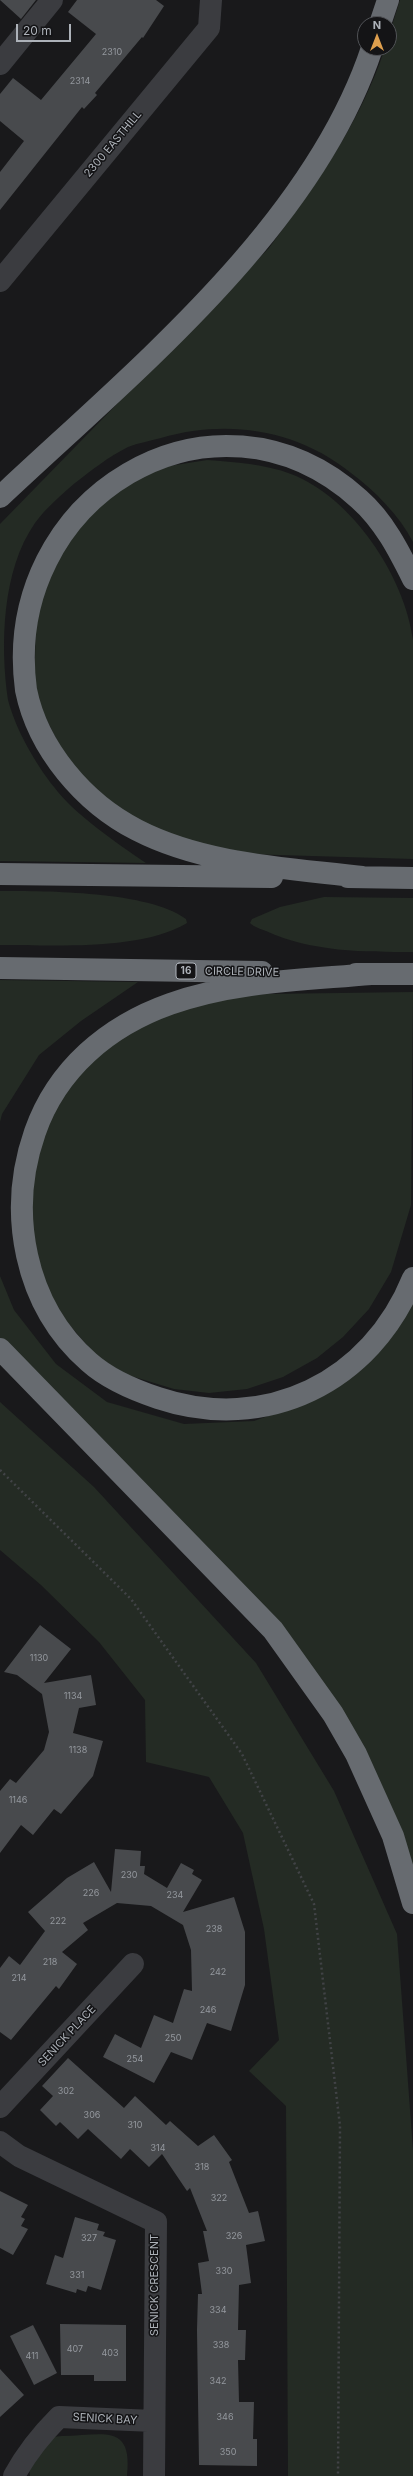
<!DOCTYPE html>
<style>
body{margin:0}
#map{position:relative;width:413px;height:2476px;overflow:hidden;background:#19191b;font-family:Inter,sans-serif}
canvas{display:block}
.north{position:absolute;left:357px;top:16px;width:40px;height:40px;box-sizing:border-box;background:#141416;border:1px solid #515357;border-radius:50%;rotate:0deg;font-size:11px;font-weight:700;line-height:16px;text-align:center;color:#adb2b9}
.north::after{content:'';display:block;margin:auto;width:14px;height:18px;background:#de9f4e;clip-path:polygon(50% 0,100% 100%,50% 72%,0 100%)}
.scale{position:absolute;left:16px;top:24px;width:55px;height:18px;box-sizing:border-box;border:2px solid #adb2b9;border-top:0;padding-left:5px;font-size:12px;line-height:14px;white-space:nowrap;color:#adb2b9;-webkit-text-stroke:3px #141416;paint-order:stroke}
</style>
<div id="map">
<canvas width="413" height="2476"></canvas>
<div class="north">N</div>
<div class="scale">20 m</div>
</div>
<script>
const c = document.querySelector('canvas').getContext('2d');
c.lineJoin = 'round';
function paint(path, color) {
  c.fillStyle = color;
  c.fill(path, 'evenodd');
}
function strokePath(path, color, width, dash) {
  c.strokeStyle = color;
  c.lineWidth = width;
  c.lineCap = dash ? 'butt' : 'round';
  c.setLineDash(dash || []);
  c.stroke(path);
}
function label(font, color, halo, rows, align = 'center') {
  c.font = font + ' Inter,sans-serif';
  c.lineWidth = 3;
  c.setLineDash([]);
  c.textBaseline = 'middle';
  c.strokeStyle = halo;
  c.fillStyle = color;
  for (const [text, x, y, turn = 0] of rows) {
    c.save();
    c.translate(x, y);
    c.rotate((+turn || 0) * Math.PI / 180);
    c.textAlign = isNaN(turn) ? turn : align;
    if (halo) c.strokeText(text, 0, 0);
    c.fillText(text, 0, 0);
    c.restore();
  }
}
paint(new Path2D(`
 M400,0H413V542C399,515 375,491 351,473C296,429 227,419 161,438C150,441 138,443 128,447C108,457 92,470 75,483C61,495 46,508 35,523C2,570 0,645 8,700C16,730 35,763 54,787C75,815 117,843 146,863L0,861V524L269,248C315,186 361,122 385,48H389V35Z
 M207,460C235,462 265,464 291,474C352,497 405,577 413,640V859L245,854L188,843L132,818L95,789L66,758L34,695L37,584L106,492L163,467Z
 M0,891C47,891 148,891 186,919L187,923C141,951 53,945 0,945Z
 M324,897L413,898V952C364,952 312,952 266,931C261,929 254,927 250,923L252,919L280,907Z
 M0,980L138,982L81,1021L39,1055L2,1114L0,1122Z
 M413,992L411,1205L391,1272L369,1309L343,1337L317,1358L283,1377L247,1389L209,1393L174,1389L128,1375L97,1357L49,1301L23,1219L46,1114L113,1036L196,999L267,994Z
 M0,1276L14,1310L56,1364L107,1402L184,1424L254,1421L318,1398L413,1289V1902L331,1700L160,1499L0,1338Z
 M0,1402L94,1487L256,1663L334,1791L397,1934L413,2150V2476H288L286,2106L249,2071L279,2040L264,1929L243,1833L209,1777L146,1762L145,1700L99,1642L41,1585L0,1550Z
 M62,2436C102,2436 133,2422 127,2476H30L29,2468L52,2437Z`), '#242b24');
paint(new Path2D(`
 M0,0H36L21,19Z
 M77,0H156L164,6L143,38L142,37L95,93L97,95L84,109L82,107L0,210V172L24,141L0,121V94L13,78L41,100L96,34L68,12Z
 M40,1625L71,1649L44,1683L91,1675L96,1705L79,1708L73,1733L103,1741L93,1776L61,1814L54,1809L33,1835L21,1825L0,1853V1791L10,1779L16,1783L44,1750L49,1732L42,1694L17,1675L4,1672Z
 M115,1849L141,1851L140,1866H145L144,1874L167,1888L181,1863L194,1870L192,1874L202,1880L183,1912L234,1897L245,1932V1985L231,2031L207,2023L192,2060L171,2052L154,2083L103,2057L115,2034L141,2048L154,2015L173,2023L184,1989L192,1991L191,1950L183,1925L151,1906L117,1903L83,1923L88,1930L62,1952L77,1964L59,1989L56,1986L11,2040L0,2032V1968L9,1956L20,1965L45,1931L28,1912L67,1878L94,1862L111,1892Z
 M68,2058L124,2108L135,2096L166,2125L170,2121L198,2146L214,2135L232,2160L229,2162L249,2213L258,2211L265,2241L246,2245L251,2283L239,2285L238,2330H246L245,2360H238L239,2402H254L253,2439H257V2466L199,2465L197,2330L198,2294H202L198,2263L209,2261L203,2231H207L190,2188L187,2191L162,2154L149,2167L130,2149L121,2159L88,2129L78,2139L60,2122L56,2126L40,2110L53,2096L42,2086Z
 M0,2191L28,2205L21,2217L25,2219L21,2226L28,2229L13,2255L0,2248Z
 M75,2217L99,2224L97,2230L105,2232L103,2236L116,2240L101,2290L88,2286L86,2292L77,2289L76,2293L46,2284L55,2255L63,2258Z
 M60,2324L126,2325V2381H94V2375H61Z
 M33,2325L57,2373L34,2385L10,2336Z
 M0,2369L24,2395L0,2417Z`), '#484a4d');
strokePath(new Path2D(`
 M0,1470L131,1599L242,1754L314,1904L340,2126L338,2476`), '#414346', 2.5, [2, 3]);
strokePath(new Path2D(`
 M0,64L52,0
 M0,281L209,28L211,0
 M0,2107L133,1964
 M0,2142L19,2156L156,2222L154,2476
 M14,2476C26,2454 41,2435 59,2417L154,2421`), '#3b3c40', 22);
strokePath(new Path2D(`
 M380,24L388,0
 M0,497C134,371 313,227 372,48
 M0,874L272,877
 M348,877L413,878
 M362,877C288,868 205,865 137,830C84,803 38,749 26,690C0,498 214,368 359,499C384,521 399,551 413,579
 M0,968L262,972
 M356,974H413
 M371,974C304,980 234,981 170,1004C108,1026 57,1069 35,1132C7,1212 24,1305 89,1362C108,1379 134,1390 158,1398C266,1434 371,1382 413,1278
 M0,1349L273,1630L333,1714L356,1754L393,1836L413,1903`), '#676b70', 22);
label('9px', '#94989e', null, [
 ["2310",112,52],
 ["2314",80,81],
 ["1130",39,1658],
 ["1134",73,1696],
 ["1138",78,1750],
 ["1146",18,1800],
 ["230",129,1875],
 ["226",91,1893],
 ["234",175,1895],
 ["222",58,1921],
 ["238",214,1929],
 ["218",50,1962],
 ["242",218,1972],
 ["214",19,1978],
 ["246",208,2010],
 ["250",173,2038],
 ["254",135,2059],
 ["302",66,2091],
 ["306",92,2115],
 ["310",135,2125],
 ["314",158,2148],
 ["318",202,2167],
 ["322",219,2198],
 ["326",234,2236],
 ["327",89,2238],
 ["330",224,2271],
 ["331",77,2275],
 ["334",218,2310],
 ["338",221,2345],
 ["407",75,2349],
 ["403",110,2353],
 ["411",32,2356],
 ["342",218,2381],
 ["346",225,2417],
 ["350",228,2452]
]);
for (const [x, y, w] of [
 [186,971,20]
]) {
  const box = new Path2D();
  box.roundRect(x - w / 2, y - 8, w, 16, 3);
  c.fillStyle = '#141416';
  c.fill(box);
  strokePath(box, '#adb2b9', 1);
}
label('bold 10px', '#adb2b9', null, [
 ["16",186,971]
]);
label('11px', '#adb2b9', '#141416', [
 ["2300 EASTHILL",113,144,-50],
 ["CIRCLE DRIVE",242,972,1],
 ["SENICK PLACE",67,2036,-47],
 ["SENICK CRESCENT",155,2285,-90],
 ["SENICK BAY",105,2419,3]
]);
</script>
